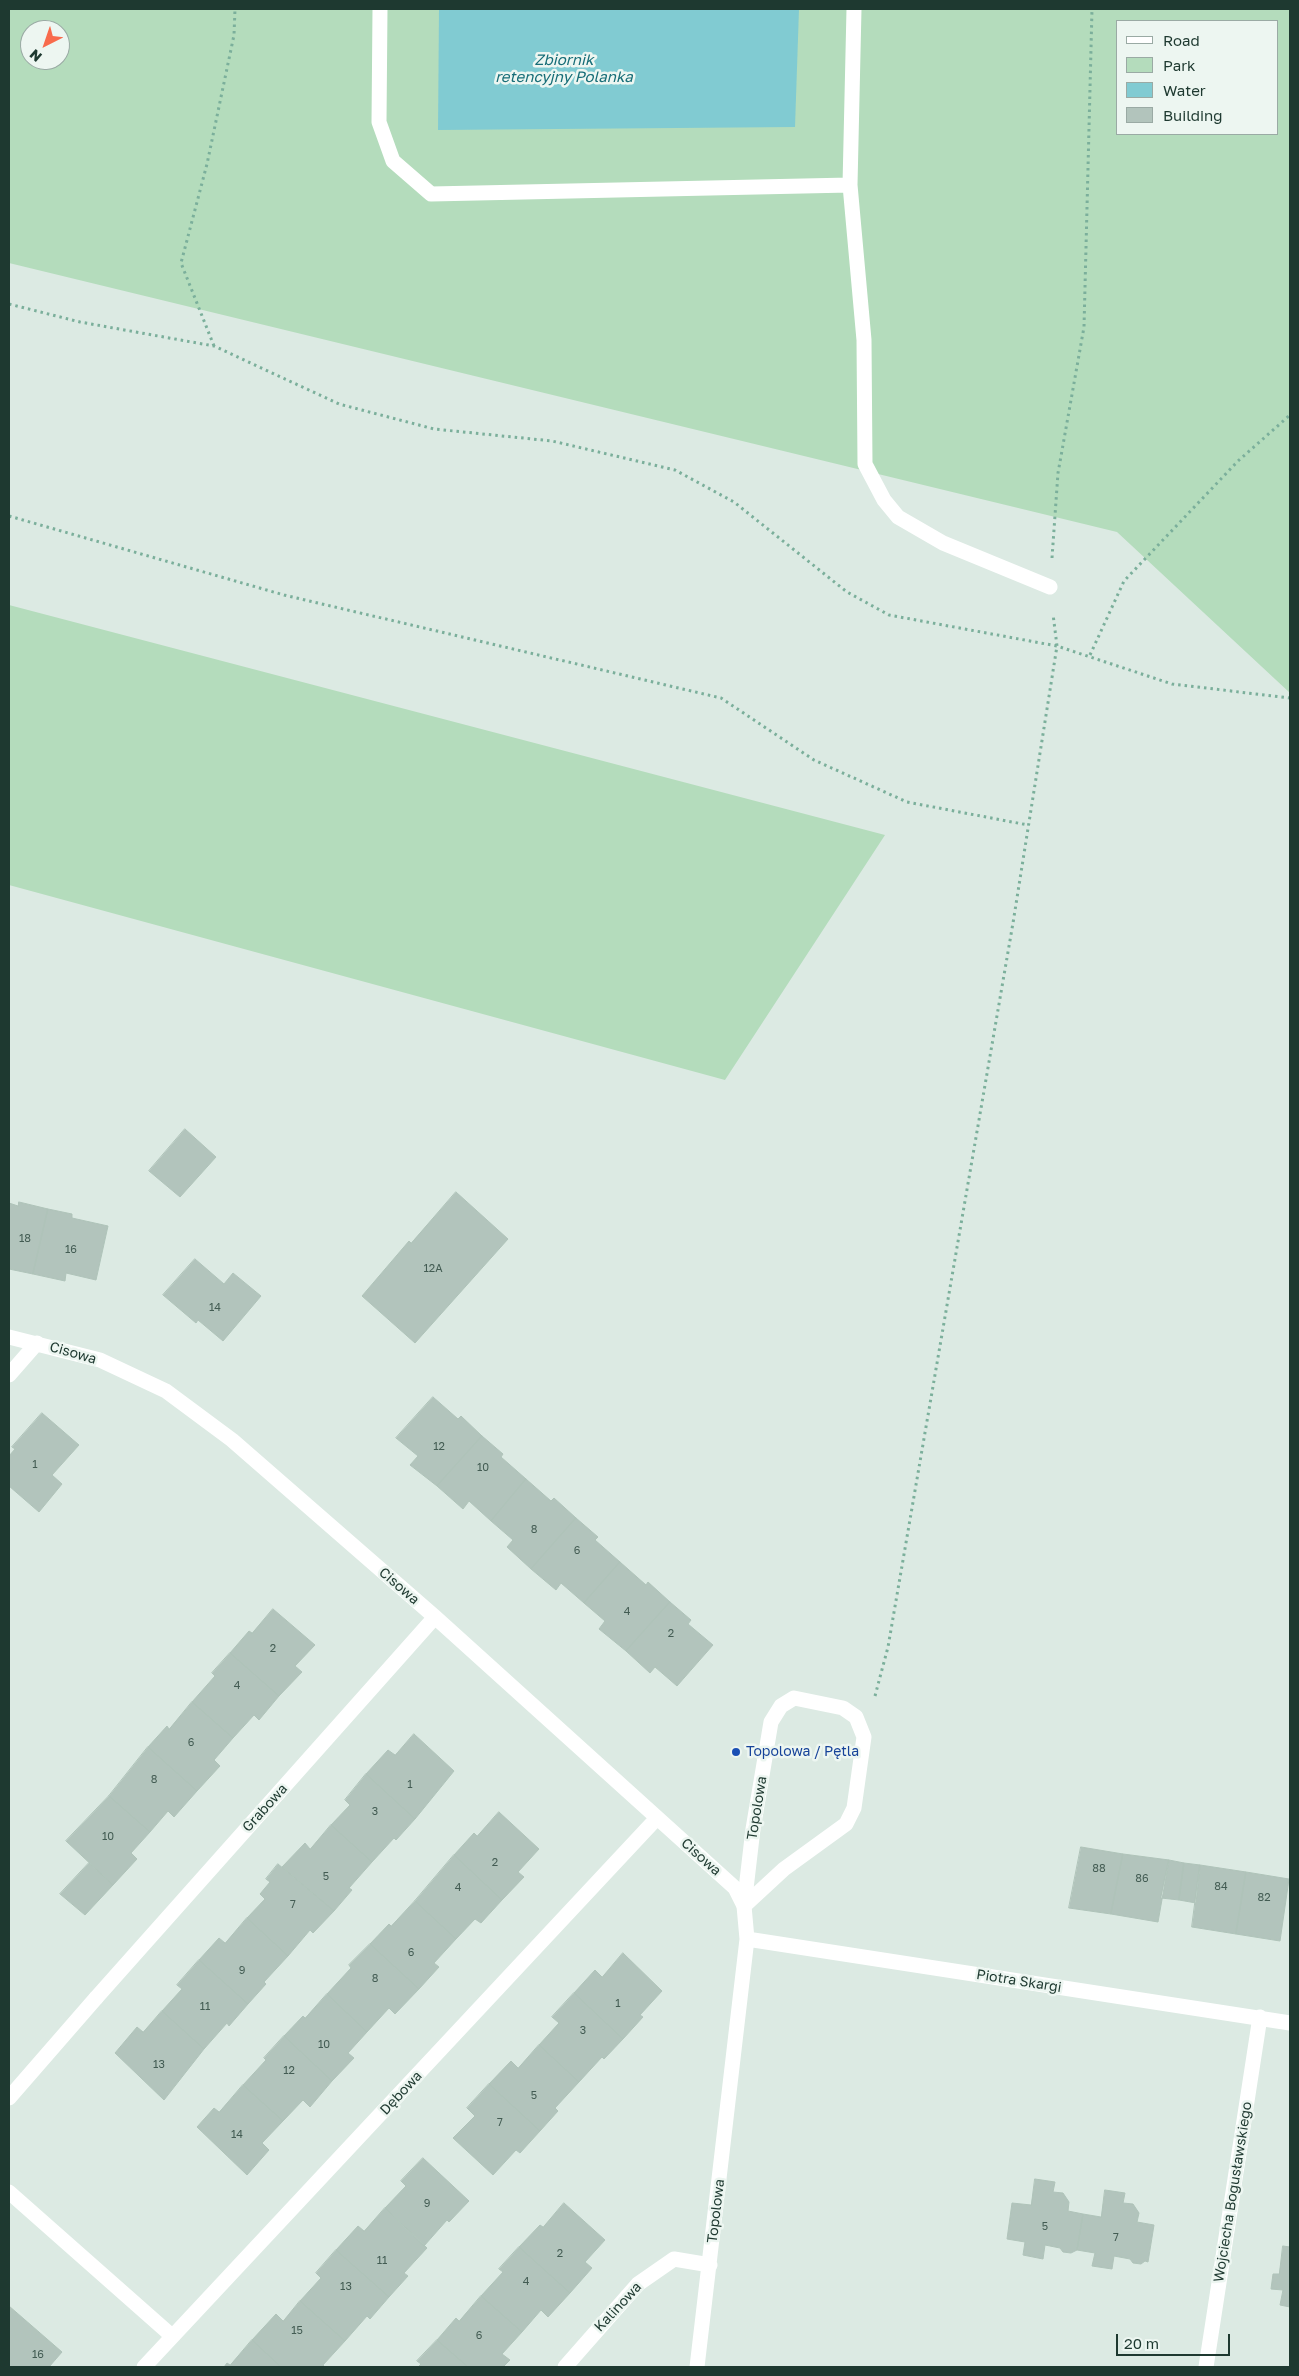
<!DOCTYPE html>
<meta charset="utf-8">
<style>
body{margin:0}
#map{position:relative;width:1299px;height:2376px;overflow:hidden;background:#dceae3;font-family:"Golos Text",sans-serif}
canvas{display:block}
.frame{position:absolute;inset:0;border:10px solid #1e3930;pointer-events:none}
.legend{position:absolute;left:1116px;top:20px;width:162px;height:115px;box-sizing:border-box;background:#edf6f1;border:1px solid #9aaaa4;margin:0;padding:6px 9px;list-style:none;font-size:15px;color:#1e3930}
.legend li{display:flex;align-items:center;gap:10px;height:25px}
.legend b{width:25px;border:1px solid #9aaaa4}
.north{position:absolute;left:20px;top:20px;width:50px;height:50px;box-sizing:border-box;background:#edf6f1;border:1px solid #9aaaa4;border-radius:50%;rotate:221deg;font-size:14px;font-weight:700;line-height:20px;text-align:center;color:#1e3930}
.north::after{content:'';display:block;margin:auto;width:18px;height:22px;background:#f86b4c;clip-path:polygon(50% 0,100% 100%,50% 72%,0 100%)}
.scale{position:absolute;left:1116px;top:2334px;width:114px;height:22px;box-sizing:border-box;border:2px solid #1e3930;border-top:0;padding-left:6px;font-size:15px;line-height:18px;white-space:nowrap;color:#1e3930;-webkit-text-stroke:4px #edf6f1;paint-order:stroke}
</style>
<div id="map">
<canvas width="1299" height="2376"></canvas>
<div class="frame"></div>
<ul class="legend">
<li><b style="height:6px;background:#fff"></b>Road</li>
<li><b style="height:14px;background:#b4dcbc"></b>Park</li>
<li><b style="height:14px;background:#81cbd2"></b>Water</li>
<li><b style="height:14px;background:#b2c4bc"></b>Building</li>
</ul>
<div class="north">N</div>
<div class="scale">20 m</div>
</div>
<script>
const c = document.querySelector('canvas').getContext('2d');
c.lineJoin = 'round';
function paint(path, color) {
  c.fillStyle = color;
  c.fill(path, 'evenodd');
}
function strokePath(path, color, width, dash) {
  c.strokeStyle = color;
  c.lineWidth = width;
  c.lineCap = dash ? 'butt' : 'round';
  c.setLineDash(dash || []);
  c.stroke(path);
}
function label(font, color, halo, rows, align = 'center') {
  c.font = font + ' "Golos Text",sans-serif';
  c.lineWidth = 5;
  c.setLineDash([]);
  c.textBaseline = 'middle';
  c.strokeStyle = halo;
  c.fillStyle = color;
  for (const [text, x, y, turn = 0] of rows) {
    c.save();
    c.translate(x, y);
    c.rotate((+turn || 0) * Math.PI / 180);
    c.textAlign = isNaN(turn) ? turn : align;
    if (halo) c.strokeText(text, 0, 0);
    c.fillText(text, 0, 0);
    c.restore();
  }
}
paint(new Path2D(`
 M9,9H1290V693L1117,532L9,263ZM1118,21H1278V134H1118ZM30,30H60V60H30Z
 M9,605L885,835L725,1080L9,885Z`), '#b4dcbc');
paint(new Path2D(`
 M439,9H799L795,127L438,130Z`), '#81cbd2');
const building = new Path2D(`
 M185,1129L216,1157L180,1197L149,1171Z
 M456,1192L508,1239L415,1343L362,1296L409,1241L411,1243Z
 M19,1202L48,1209L33,1274L9,1269V1203L18,1206Z
 M48,1209L72,1214V1218L108,1226L96,1280L66,1273L65,1281L33,1274Z
 M195,1259L224,1284L233,1273L261,1296L223,1341L198,1320L196,1323L163,1295Z
 M433,1397L458,1419L461,1416L482,1436L437,1486L410,1465L418,1456L396,1438Z
 M42,1413L79,1445L52,1475L62,1484L39,1512L9,1486V1456L15,1449L12,1447Z
 M482,1436L503,1454L501,1457L526,1479L491,1521L469,1501L463,1509L437,1486Z
 M526,1479L551,1501L554,1498L576,1518L531,1569L507,1547L513,1540L491,1521Z
 M576,1518L598,1537L595,1540L620,1562L584,1603L561,1583L556,1590L531,1569Z
 M620,1562L646,1585L648,1582L670,1602L626,1651L599,1629L605,1621L584,1603Z
 M670,1602L691,1620L688,1624L713,1645L677,1686L655,1667L650,1673L626,1651Z
 M273,1609L315,1645L295,1666L302,1672L279,1696L230,1653L249,1631L252,1633Z
 M230,1653L279,1696L259,1720L254,1715L233,1738L192,1702L215,1676L212,1673Z
 M192,1702L233,1738L214,1760L220,1766L197,1791L148,1747L167,1726L169,1729Z
 M414,1734L454,1771L415,1819L366,1774L388,1750L395,1755Z
 M148,1747L197,1791L174,1817L168,1811L150,1832L109,1796Z
 M366,1774L415,1819L396,1840L394,1838L372,1862L331,1825L350,1805L345,1800Z
 M109,1796L150,1832L131,1853L137,1859L113,1885L66,1841Z
 M499,1812L539,1849L518,1872L524,1877L502,1900L454,1855L474,1833L477,1836Z
 M331,1825L372,1862L349,1888L352,1890L334,1911L282,1867L305,1843L310,1849Z
 M1081,1847L1123,1854L1111,1914L1069,1908Z
 M1123,1854L1169,1860L1158,1922L1111,1914Z
 M454,1855L502,1900L481,1923L475,1919L456,1939L415,1901Z
 M1169,1860L1184,1863L1179,1900L1161,1898Z
 M89,1863L113,1885L85,1915L60,1894Z
 M1184,1863L1200,1865L1196,1903L1179,1900Z
 M278,1864L334,1911L313,1933L310,1930L288,1956L247,1918L265,1899L260,1894L270,1882L266,1879Z
 M1200,1865L1246,1872L1236,1934L1192,1927Z
 M1246,1872L1289,1879L1280,1941L1236,1934Z
 M415,1901L456,1939L434,1963L439,1967L419,1989L370,1944L389,1924L391,1926Z
 M247,1918L288,1956L264,1982L266,1984L248,2004L199,1960L219,1938L225,1943Z
 M370,1944L419,1989L395,2014L389,2008L367,2032L327,1994L351,1968L349,1965Z
 M623,1953L662,1991L640,2015L643,2017L623,2039L574,1993L595,1970L602,1977Z
 M199,1960L248,2004L229,2026L227,2023L204,2049L162,2011L182,1989L177,1985Z
 M574,1993L623,2039L604,2059L602,2057L579,2082L539,2045L559,2023L552,2017Z
 M327,1994L367,2032L348,2053L354,2058L332,2081L284,2036L303,2016L305,2018Z
 M162,2011L204,2049L164,2100L115,2053L137,2027L143,2032Z
 M284,2036L332,2081L310,2107L303,2100L283,2121L243,2085L266,2060L264,2058Z
 M539,2045L579,2082L555,2108L558,2111L540,2131L489,2084L511,2061L518,2068Z
 M489,2084L540,2131L520,2153L516,2150L493,2175L453,2138L475,2116L467,2108Z
 M243,2085L283,2121L262,2143L269,2150L247,2175L197,2127L214,2108L219,2112Z
 M423,2158L469,2201L449,2222L447,2220L424,2246L385,2208L406,2186L401,2181Z
 M1035,2179L1055,2182L1053,2192L1063,2193L1069,2202L1068,2211L1083,2214L1077,2250L1071,2253L1063,2252L1060,2248L1045,2245L1043,2259L1023,2255L1025,2242L1007,2239L1012,2203L1031,2205Z
 M1105,2190L1125,2193L1123,2203L1133,2204L1139,2213L1137,2222L1154,2225L1148,2262L1145,2261L1141,2264L1133,2263L1130,2259L1114,2256L1112,2269L1092,2266L1095,2253L1077,2250L1083,2214L1101,2217Z
 M564,2203L605,2240L585,2262L592,2268L570,2293L519,2247L540,2225L543,2227Z
 M385,2208L427,2248L404,2273L408,2276L389,2297L336,2250L358,2226L364,2231Z
 M1283,2246L1290,2247V2307L1280,2305L1283,2290L1271,2289L1273,2274H1279Z
 M519,2247L570,2293L548,2317L541,2310L522,2332L481,2296L503,2272L499,2269Z
 M336,2250L389,2297L370,2319L367,2316L345,2341L300,2301L321,2278L316,2273Z
 M481,2296L522,2332L502,2354L510,2360L503,2367H468L437,2340L456,2318L459,2321Z
 M300,2301L345,2341L323,2365L325,2367H281L252,2340L276,2314L283,2321Z
 M9,2306L62,2352L49,2367H9Z
 M252,2340L281,2367H224L227,2363L230,2365Z
 M437,2340L468,2367H418L421,2364L417,2361Z`);
paint(building, '#b2c4bc');
strokePath(building, '#afc3b9', 1);
strokePath(new Path2D(`
 M9,304L80,322L214,346L339,404L434,429L552,441L675,470L734,502L847,592L889,615L1057,646L1172,684L1290,698
 M214,346L181,263L207,164L234,35L235,9
 M9,516L284,595L721,698L814,760L907,802L1028,825
 M1052,558L1058,473L1084,327L1092,9
 M1090,655L1124,581L1238,461L1290,415
 M875,1696L888,1647L1013,923L1057,646L1053,614`), '#7baf9b', 3, [2.5, 4]);
strokePath(new Path2D(`
 M380,9L379,122L393,161L431,194L850,185
 M854,9L850,185L864,340L865,464L884,500L898,517L943,543L1050,587
 M794,1698L843,1708L856,1717L864,1737L854,1808L846,1824L784,1869L744,1906L753,1829L771,1722L781,1706Z
 M9,2098L96,1998
 M9,2192L172,2336`), '#fff', 15);
strokePath(new Path2D(`
 M9,1337L100,1360L166,1391L232,1440L435,1617L735,1888L744,1906L747,1939L697,2367
 M9,1375L37,1343
 M747,1939L1290,2023
 M96,1998L435,1617
 M144,2367L657,1818
 M565,2367L638,2284L674,2259L710,2265
 M1206,2367L1260,2017`), '#fff', 15);
for (const [x, y, r, color] of [
 [736,1752,5,"#1a4fb4"]
]) {
  const dot = new Path2D();
  dot.arc(x, y, r, 0, 2 * Math.PI);
  c.fillStyle = color;
  c.fill(dot);
  strokePath(dot, '#edf6f1', 2);
}
label('11px', '#435c53', null, [
 ["18",25,1239],
 ["16",71,1250],
 ["12A",433,1269],
 ["14",215,1308],
 ["12",439,1447],
 ["1",35,1465],
 ["10",483,1468],
 ["8",534,1530],
 ["6",577,1551],
 ["4",627,1612],
 ["2",671,1634],
 ["2",273,1649],
 ["4",237,1686],
 ["6",191,1743],
 ["8",154,1780],
 ["1",410,1785],
 ["3",375,1812],
 ["10",108,1837],
 ["2",495,1863],
 ["88",1099,1869],
 ["5",326,1877],
 ["86",1142,1879],
 ["84",1221,1887],
 ["4",458,1888],
 ["82",1264,1898],
 ["7",293,1905],
 ["6",411,1953],
 ["9",242,1971],
 ["8",375,1979],
 ["1",618,2004],
 ["11",205,2007],
 ["3",583,2031],
 ["10",324,2045],
 ["13",159,2065],
 ["12",289,2071],
 ["5",534,2096],
 ["7",500,2123],
 ["14",237,2135],
 ["9",427,2204],
 ["5",1045,2227],
 ["7",1116,2238],
 ["2",560,2254],
 ["11",382,2261],
 ["4",526,2282],
 ["13",346,2287],
 ["15",297,2331],
 ["6",479,2336],
 ["16",38,2355]
]);
label('14px', '#1e3930', '#edf6f1', [
 ["Cisowa",73,1353,16],
 ["Cisowa",399,1586,41],
 ["Grabowa",265,1808,-48],
 ["Topolowa",757,1808,-81],
 ["Cisowa",701,1857,42],
 ["Piotra Skargi",1019,1981,9],
 ["Dębowa",401,2093,-47],
 ["Wojciecha Bogusławskiego",1233,2192,-81],
 ["Topolowa",716,2211,-83],
 ["Kalinowa",618,2307,-47]
]);
label('14px', '#164399', '#edf6f1', [
 ["Topolowa / Pętla",746,1752]
], 'left');
label('italic 15px', '#166d77', '#edf6f1', [
 ["Zbiornik",564,60],
 ["retencyjny Polanka",564,77]
]);
</script>
